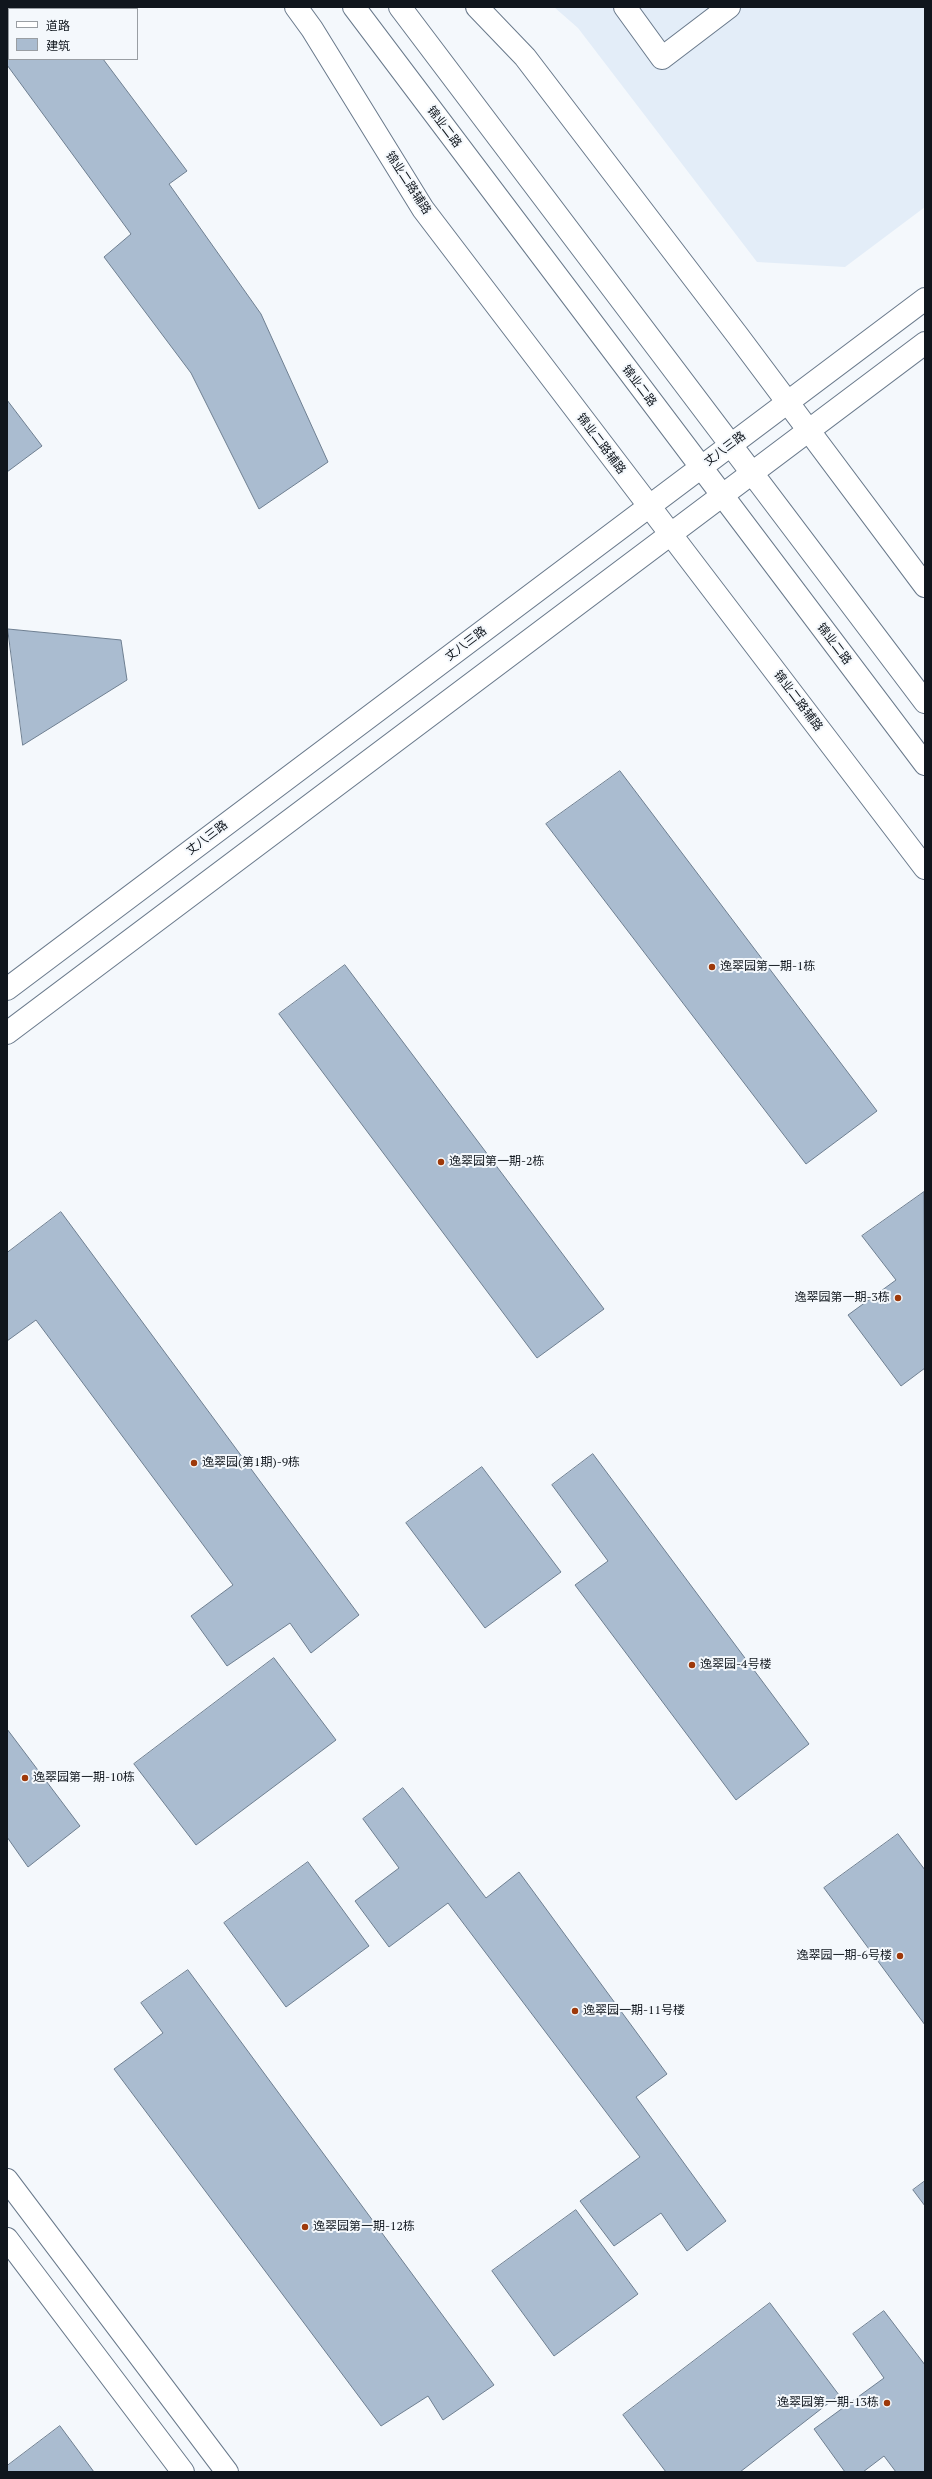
<!DOCTYPE html>
<meta charset="utf-8">
<style>
body{margin:0}
#map{position:relative;width:932px;height:2479px;overflow:hidden;background:#f4f8fc;font-family:"PT Serif","Noto Sans SC",serif}
canvas{display:block}
.frame{position:absolute;inset:0;border:8px solid #10161d;pointer-events:none}
.legend{position:absolute;left:8px;top:8px;width:130px;height:52px;box-sizing:border-box;background:#f4f8fc;border:1px solid #999ea3;margin:0;padding:5px 7px;list-style:none;font-size:12px;color:#10161d}
.legend li{display:flex;align-items:center;gap:8px;height:20px}
.legend b{width:20px;border:1px solid #999ea3}
</style>
<div id="map">
<canvas width="932" height="2479"></canvas>
<div class="frame"></div>
<ul class="legend">
<li><b style="height:5px;background:#fff"></b>道路</li>
<li><b style="height:11px;background:#aabcd0"></b>建筑</li>
</ul>
</div>
<script>
const c = document.querySelector('canvas').getContext('2d');
c.lineJoin = 'round';
function paint(path, color) {
  c.fillStyle = color;
  c.fill(path, 'evenodd');
}
function strokePath(path, color, width, dash) {
  c.strokeStyle = color;
  c.lineWidth = width;
  c.lineCap = dash ? 'butt' : 'round';
  c.setLineDash(dash || []);
  c.stroke(path);
}
function label(font, color, halo, rows, align = 'center') {
  c.font = font + ' "PT Serif","Noto Sans SC",serif';
  c.lineWidth = 4;
  c.setLineDash([]);
  c.textBaseline = 'middle';
  c.strokeStyle = halo;
  c.fillStyle = color;
  for (const [text, x, y, turn = 0] of rows) {
    c.save();
    c.translate(x, y);
    c.rotate((+turn || 0) * Math.PI / 180);
    c.textAlign = isNaN(turn) ? turn : align;
    if (halo) c.strokeText(text, 0, 0);
    c.fillText(text, 0, 0);
    c.restore();
  }
}
paint(new Path2D(`
 M554,7H925V207L845,267L757,262L578,28Z`), '#e3edf8');
const building = new Path2D(`
 M7,7H64L66,9H9V59H103L187,171L169,184L261,314L328,462L259,509L191,373L104,257L131,234L7,65Z
 M7,400L42,446L7,472Z
 M8,629L121,640L127,680L23,745Z
 M620,771L877,1111L806,1164L546,824Z
 M345,965L604,1309L537,1358L279,1014Z
 M924,1192L925,1368L901,1386L848,1315L896,1280L862,1236Z
 M61,1212L359,1615L311,1653L290,1623L227,1666L191,1616L233,1585L36,1320L7,1341V1253Z
 M593,1454L809,1744L736,1800L575,1585L608,1561L552,1485Z
 M482,1467L561,1572L485,1628L406,1523Z
 M274,1658L336,1740L196,1845L134,1764Z
 M7,1729L80,1826L28,1867L7,1837Z
 M403,1788L486,1898L519,1872L667,2074L636,2097L726,2221L687,2251L661,2213L614,2246L580,2201L640,2157L448,1903L389,1947L355,1901L399,1868L363,1819Z
 M898,1834L925,1870V2025L824,1888Z
 M308,1862L369,1946L286,2007L224,1923Z
 M188,1970L494,2385L443,2420L428,2396L381,2426L114,2069L163,2033L141,2003Z
 M925,2181V2206L913,2190Z
 M576,2210L638,2294L554,2356L492,2271Z
 M770,2303L839,2395L740,2472H666L623,2415Z
 M884,2311L925,2365V2472H896L884,2456L863,2472H845L814,2429L884,2378L853,2334Z
 M60,2426L94,2472H7V2466Z`);
paint(building, '#aabcd0');
strokePath(building, '#6e7f91', 1);
const street = new Path2D(`
 M296,7L312,29L423,209L925,868
 M477,7L525,57L738,336L925,586
 M625,7L662,58L729,7`);
const secondary = new Path2D(`
 M354,7L925,764
 M400,7L925,702
 M7,989L925,299
 M7,1033L925,343
 M7,2180L227,2472
 M7,2239L183,2472`);
strokePath(street, '#69798b', 24);
strokePath(secondary, '#69798b', 24);
strokePath(street, '#fff', 22);
strokePath(secondary, '#fff', 22);
for (const [x, y, r, color] of [
 [712,967,4,"#9e390a"],
 [441,1162,4,"#9e390a"],
 [898,1298,4,"#9e390a"],
 [194,1463,4,"#9e390a"],
 [692,1665,4,"#9e390a"],
 [25,1778,4,"#9e390a"],
 [900,1956,4,"#9e390a"],
 [575,2011,4,"#9e390a"],
 [305,2227,4,"#9e390a"],
 [887,2403,4,"#9e390a"]
]) {
  const dot = new Path2D();
  dot.arc(x, y, r, 0, 2 * Math.PI);
  c.fillStyle = color;
  c.fill(dot);
  strokePath(dot, '#f4f8fc', 1.5);
}
label('12px', '#10161d', '#f4f8fc', [
 ["锦业二路",444,127,53],
 ["锦业二路辅路",408,183,57],
 ["锦业二路",639,386,53],
 ["锦业二路辅路",601,444,53],
 ["丈八三路",725,449,-37],
 ["丈八三路",466,644,-37],
 ["锦业二路",834,644,53],
 ["锦业二路辅路",798,701,53],
 ["丈八三路",207,838,-37]
]);
label('12px', '#10161d', '#f4f8fc', [
 ["逸翠园第一期-1栋",720,967],
 ["逸翠园第一期-2栋",449,1162],
 ["逸翠园第一期-3栋",890,1298,"right"],
 ["逸翠园(第1期)-9栋",202,1463],
 ["逸翠园-4号楼",700,1665],
 ["逸翠园第一期-10栋",33,1778],
 ["逸翠园一期-6号楼",892,1956,"right"],
 ["逸翠园一期-11号楼",583,2011],
 ["逸翠园第一期-12栋",313,2227],
 ["逸翠园第一期-13栋",879,2403,"right"]
], 'left');
</script>
